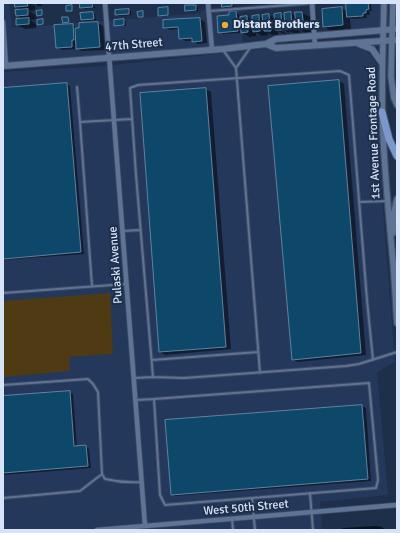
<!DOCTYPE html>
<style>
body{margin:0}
#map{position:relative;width:400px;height:533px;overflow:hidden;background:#1e2f4c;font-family:Signika,sans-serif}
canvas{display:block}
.frame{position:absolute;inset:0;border:4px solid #d7e3f6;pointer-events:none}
</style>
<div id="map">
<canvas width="400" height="533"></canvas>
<div class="frame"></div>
</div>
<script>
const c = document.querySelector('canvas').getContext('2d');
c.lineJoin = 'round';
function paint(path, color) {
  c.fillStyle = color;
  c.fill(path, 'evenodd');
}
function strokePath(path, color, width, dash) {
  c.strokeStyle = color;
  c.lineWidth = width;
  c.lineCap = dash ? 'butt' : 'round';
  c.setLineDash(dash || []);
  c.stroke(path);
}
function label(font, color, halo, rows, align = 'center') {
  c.font = font + ' Signika,sans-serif';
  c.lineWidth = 4;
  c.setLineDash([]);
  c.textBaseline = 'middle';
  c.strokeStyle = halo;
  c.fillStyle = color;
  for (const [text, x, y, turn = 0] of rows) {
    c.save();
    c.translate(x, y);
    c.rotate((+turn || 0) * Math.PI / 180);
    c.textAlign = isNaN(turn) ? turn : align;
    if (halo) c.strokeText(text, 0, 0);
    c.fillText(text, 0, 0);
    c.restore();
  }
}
paint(new Path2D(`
 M3,3H9L12,28L105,21L107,56L3,64Z
 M342,3H382L381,29L345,31Z
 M239,7L243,45L110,56L108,21L201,13V10Z
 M358,47L371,55L378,66L382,197L395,362L377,372L388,495L320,502L322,530H3V72L103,66L265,49Z`), '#24385c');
paint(new Path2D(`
 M110,293L113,354L69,357L70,371L3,377V301Z`), '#4e3a13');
paint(new Path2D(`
 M375,526L382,527L385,530H338L344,528Z`), '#031618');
paint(new Path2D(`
 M16,3H30L35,6V10L29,11L35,15L36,19L30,20L36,24V28L25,29L17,25L23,20L17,16L23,11L16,7Z
 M37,3H42V6H37Z
 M81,3H94L95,8L83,9L81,7Z
 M118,3H127V4H120Z
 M223,3H233L234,7L225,8L223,7Z
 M352,3H370L371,4L372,11H369L370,15H366L367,18L352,19L350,18L351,29L332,31L324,27L342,8L348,12Z
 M195,6L198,7V11H188L186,10Z
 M128,10L131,11V15L119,16L116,14Z
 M236,12L239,14L240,18L247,17L253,20L259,16L264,19L263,16L269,15L275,18L280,14L285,17L291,13L297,17L296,13H302L310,17L311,32L305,33L299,29L300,33H294L289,31V33L282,28V31L287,34H284L278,31V35H272L267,32L268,35L262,36L256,32V36L250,37L241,32V33L223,34L219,32L230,16Z
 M93,13L95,14L96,20L84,21L82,20Z
 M200,19L205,22L207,43L198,44L193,41H185L179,38V29L170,30L164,27Z
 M123,20L126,21V26H117L115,25Z
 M98,23L103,26L105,50L82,51L77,48V49L62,50L57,47L73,25L78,29Z
 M339,81L344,84L366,355L298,362L293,360Z
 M67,84L70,86L84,254L3,260V89Z
 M206,89L211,92L231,349L165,355L160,352Z
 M69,392L73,394L77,447L86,446L89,449L91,468L3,475V397Z
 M362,406L366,408L371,481L175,496L172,494Z`), '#0007');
const building = new Path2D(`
 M15,3H27L28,6L15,7Z
 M80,3H92L93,7L80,8Z
 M222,3H232V6L222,7Z
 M346,3H368L369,9L366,10V13H363V16L347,17Z
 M72,5V11H66V6Z
 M185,5H196V10L185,11Z
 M168,7V15L158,16V8Z
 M342,7L343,25L323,27L322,9Z
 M28,9V15L16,16L15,10Z
 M129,9V14L115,15V10Z
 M42,10V15L37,16L36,11Z
 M143,11V17H138L137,12Z
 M236,11L238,31L218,33L217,16L229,15V12Z
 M93,12L94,19L81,20L80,13Z
 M291,12L292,29H285L284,13Z
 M295,12H302L304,28L297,29Z
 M281,13L282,30H275L274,14Z
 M269,14L271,31H264L262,15Z
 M259,15L260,31L253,32L252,16Z
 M247,16L248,32L241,33L240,17Z
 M62,17H68L69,22L63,23Z
 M29,18V24L16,25V19Z
 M200,18L202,41L192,42V38L179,39L178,27L163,28V20Z
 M43,19V24L37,25V20Z
 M124,19V25L114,26V20Z
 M98,22L100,47L76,49L75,28H79V23Z
 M73,24L74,40H72V47L56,48L54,25Z
 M339,80L361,353L292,360L268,86Z
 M67,83L81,252L3,259V88Z
 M206,88L226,347L159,352L140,93Z
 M70,391L74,446L86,445L88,466L3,473V396Z
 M362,405L368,479L171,495L165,420Z`);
paint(building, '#0d486a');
strokePath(building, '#5f839e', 1);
const service = new Path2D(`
 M210,11L315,3
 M223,50L236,68L260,373
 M236,68L250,48
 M77,87L80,122L132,119
 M80,122L92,286
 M359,202L387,201
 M123,231L141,230
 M3,293L126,284
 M152,360L258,352
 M153,377L136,175L130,88L138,85L340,71L349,75L367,300L373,360
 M135,378L153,377L184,378L346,366L359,364L397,352
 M3,385L88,379L93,384L98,392L102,474L105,479C118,482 129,483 142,482
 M136,400L154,399L369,383L378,480L376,488L165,505L160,495L154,399
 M310,493L313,530
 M3,498L80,491L102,474
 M252,498L255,530
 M232,519L233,530`);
const minor = new Path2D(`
 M105,3L145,526
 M208,3L212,50
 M312,3L315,46
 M3,22L6,66
 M97,530L397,505`);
const tertiary = new Path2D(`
 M384,3C383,47 381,90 383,134C385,177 389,219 393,262
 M393,3L391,77L394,98L397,105
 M393,233L394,212L397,199
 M393,260L397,323`);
const secondary = new Path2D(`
 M266,44L276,48L397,40
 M359,44L372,49L382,63
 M3,66L223,49L266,44L276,39L397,29`);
const primary = new Path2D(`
 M382,112L389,139L397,156`);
strokePath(service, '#3d4b64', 4);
strokePath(minor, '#3d4b64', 6);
strokePath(tertiary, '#3d4b64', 8);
strokePath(secondary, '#3d4b64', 8);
strokePath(primary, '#3d4b64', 9);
strokePath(service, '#5f7394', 2);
strokePath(minor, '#5f7394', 4.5);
strokePath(tertiary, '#5f7394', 5.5);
strokePath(secondary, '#5f7394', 6);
strokePath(primary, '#7a98cb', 7);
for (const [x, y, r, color] of [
 [225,25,4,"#e6ac36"]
]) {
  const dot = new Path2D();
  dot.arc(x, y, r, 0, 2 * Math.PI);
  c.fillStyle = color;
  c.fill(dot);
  strokePath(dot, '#1e2f4c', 1.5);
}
label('bold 12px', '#d7e3f6', '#1e2f4c', [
 ["Distant Brothers",233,25]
], 'left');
label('12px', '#d7e3f6', '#1e2f4c', [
 ["47th Street",134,45,-5],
 ["1st Avenue Frontage Road",374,133,-92],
 ["Pulaski Avenue",116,265,-94],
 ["West 50th Street",246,508,-5]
]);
</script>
